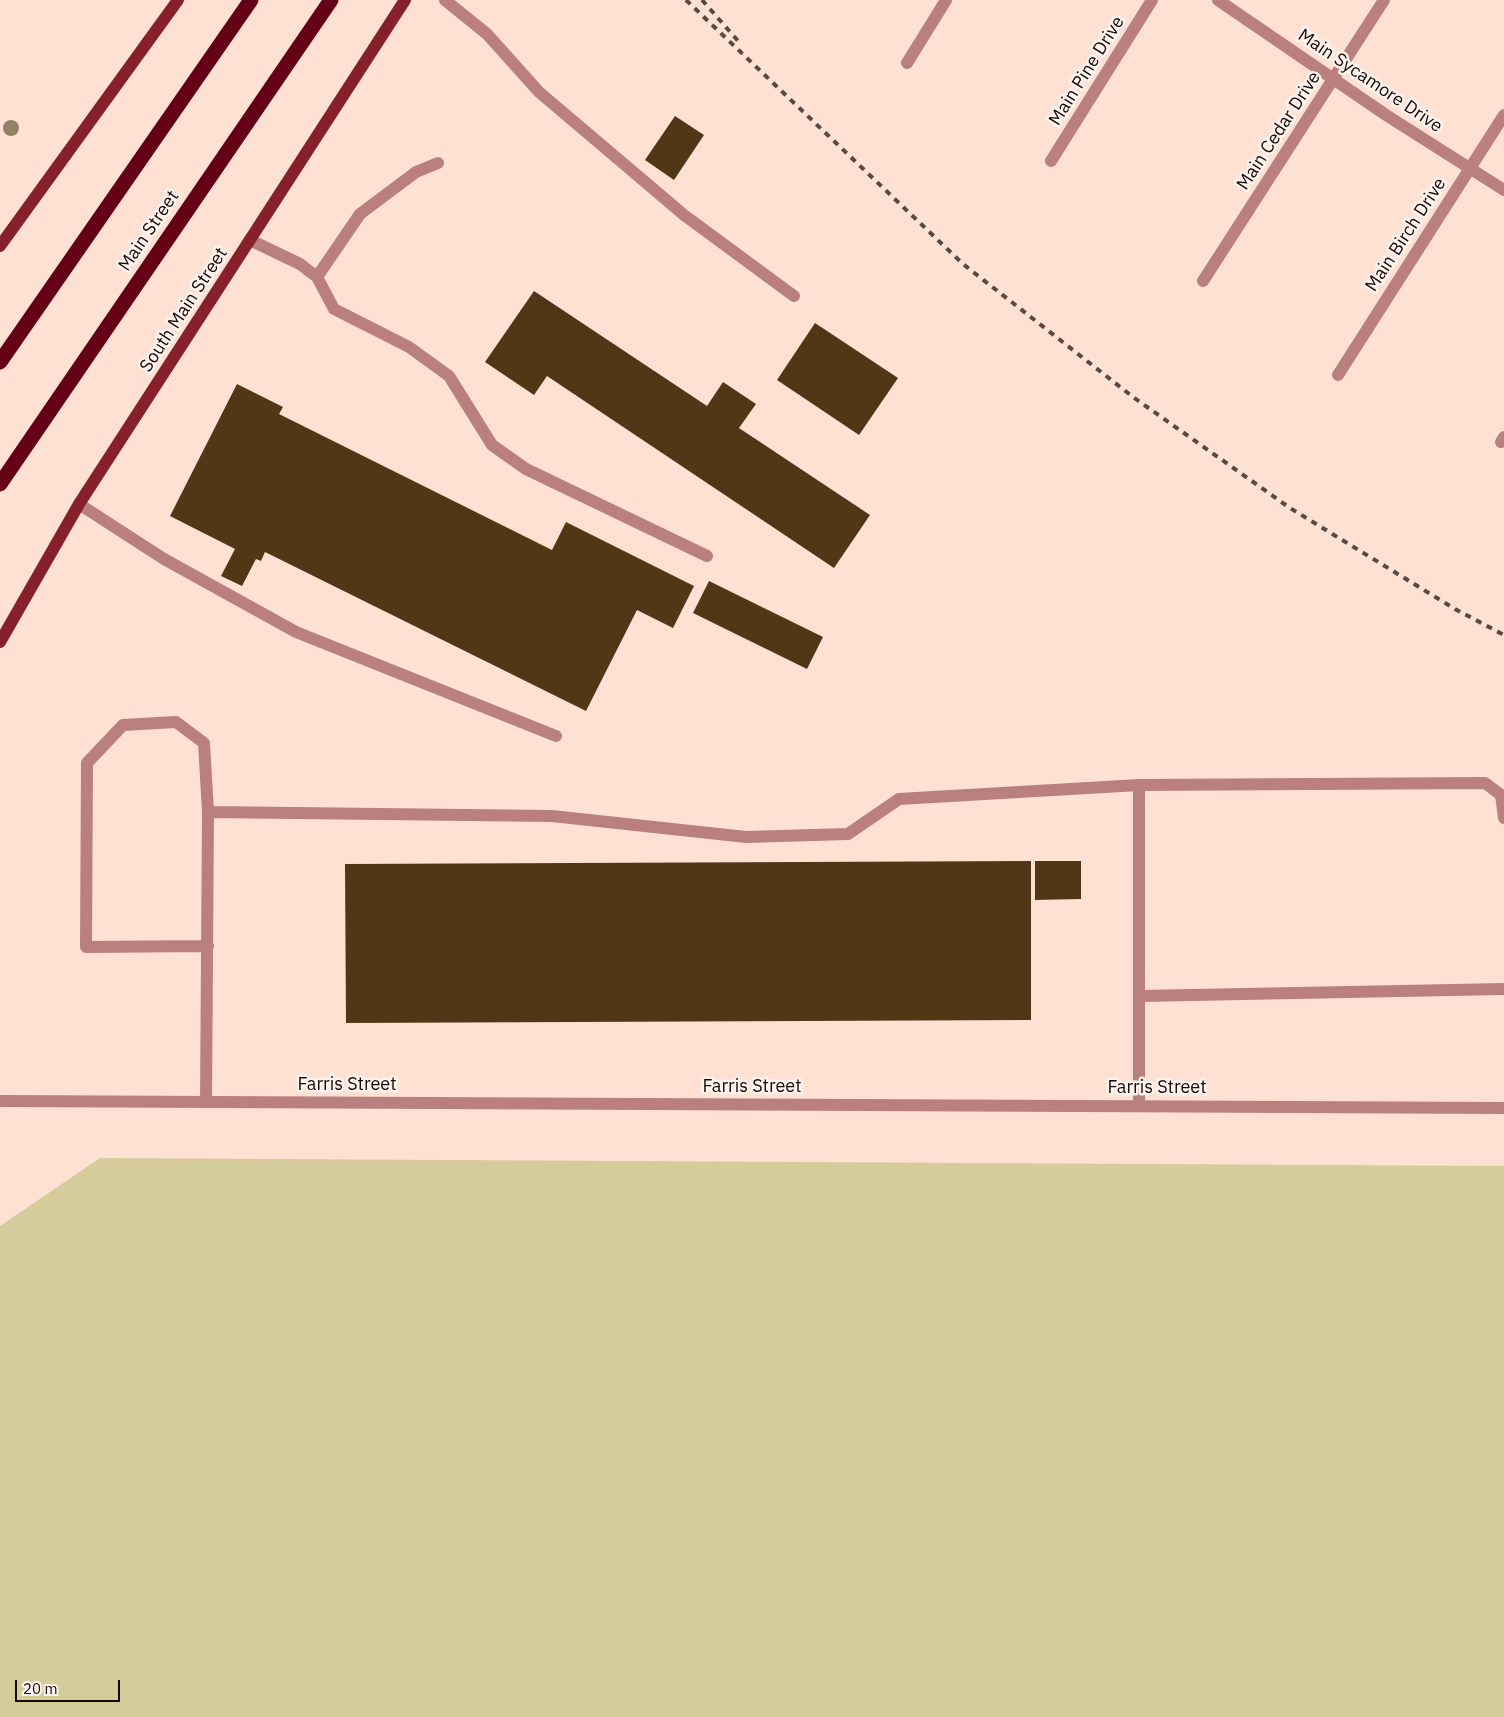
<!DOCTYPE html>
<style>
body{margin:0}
#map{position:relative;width:1504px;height:1717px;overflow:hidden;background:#ffe1d4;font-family:"IBM Plex Sans",sans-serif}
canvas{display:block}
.scale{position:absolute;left:15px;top:1680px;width:105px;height:22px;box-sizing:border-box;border:2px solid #130a06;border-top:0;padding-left:6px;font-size:15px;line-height:18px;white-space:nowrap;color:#130a06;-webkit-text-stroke:4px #fff3ed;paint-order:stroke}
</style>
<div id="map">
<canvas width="1504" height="1717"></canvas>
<div class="scale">20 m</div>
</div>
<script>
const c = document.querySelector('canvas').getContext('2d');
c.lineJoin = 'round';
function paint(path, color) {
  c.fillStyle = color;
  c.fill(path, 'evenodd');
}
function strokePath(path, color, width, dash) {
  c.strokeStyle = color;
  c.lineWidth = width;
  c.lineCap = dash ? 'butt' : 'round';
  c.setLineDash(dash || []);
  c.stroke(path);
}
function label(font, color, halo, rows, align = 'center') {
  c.font = font + ' "IBM Plex Sans",sans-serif';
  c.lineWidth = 5;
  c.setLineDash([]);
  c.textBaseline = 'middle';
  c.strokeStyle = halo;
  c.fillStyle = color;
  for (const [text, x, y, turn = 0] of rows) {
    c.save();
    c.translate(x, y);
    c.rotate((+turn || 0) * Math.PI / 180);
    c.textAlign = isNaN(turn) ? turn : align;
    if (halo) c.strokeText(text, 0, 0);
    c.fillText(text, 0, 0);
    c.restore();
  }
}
paint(new Path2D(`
 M100,1158L1504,1166V1717H0V1226Z`), '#d6cc9b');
paint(new Path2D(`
 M675,116L704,135L674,180L645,160Z
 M534,291L707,406L723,382L756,404L739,428L870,515L834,568L547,376L534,395L485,362Z
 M815,323L898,378L859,435L777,380Z
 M237,384L283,407L279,414L552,550L566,522L694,586L673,628L637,610L586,711L265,552L261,561L256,559L242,586L221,576L235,549L170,516Z
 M709,581L823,637L807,669L693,613Z
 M1031,861V1020L346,1023L345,864Z
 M1035,861H1081V899L1035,900Z`), '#503715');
strokePath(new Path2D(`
 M445,0L487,34L539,92L598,142L684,215L794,296
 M1218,0L1386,115L1504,190
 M907,63L946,0
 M1051,161L1152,0
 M250,240L300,264L317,277L334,309L409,347L449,376L492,445L526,469L707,556
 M317,277L360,214L416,172L438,163
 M1203,281L1384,0
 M1338,375L1504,115
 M1501,442L1504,437
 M79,504L164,559L296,632L556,736
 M208,812L204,743L176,722L123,725L87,763L86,947L208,946
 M1140,996L1504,989
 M0,1101L1504,1108
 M206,1102L208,812L552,816L746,837L848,834L899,799L1139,785
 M1139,1106V785L1485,783L1501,795L1504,818`), '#ba807f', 12);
strokePath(new Path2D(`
 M0,246L178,0
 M0,642L79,504L405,0`), '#86202b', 12);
strokePath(new Path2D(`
 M0,362L251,0
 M0,484L331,0`), '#650116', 15);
strokePath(new Path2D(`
 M686,0L963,264L1133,397L1290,508L1455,609L1504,635
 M702,0L739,42`), '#584942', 4, [6, 6]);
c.fillStyle = '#928067';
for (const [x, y] of [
 [11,128]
]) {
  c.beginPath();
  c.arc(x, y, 8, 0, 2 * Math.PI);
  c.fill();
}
label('18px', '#130a06', '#fff3ed', [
 ["Main Pine Drive",1087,71,-58],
 ["Main Sycamore Drive",1370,81,34],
 ["Main Cedar Drive",1279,131,-57],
 ["Main Street",149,231,-56],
 ["Main Birch Drive",1406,235,-57],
 ["South Main Street",184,310,-57],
 ["Farris Street",347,1085],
 ["Farris Street",752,1087],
 ["Farris Street",1157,1088]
]);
</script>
